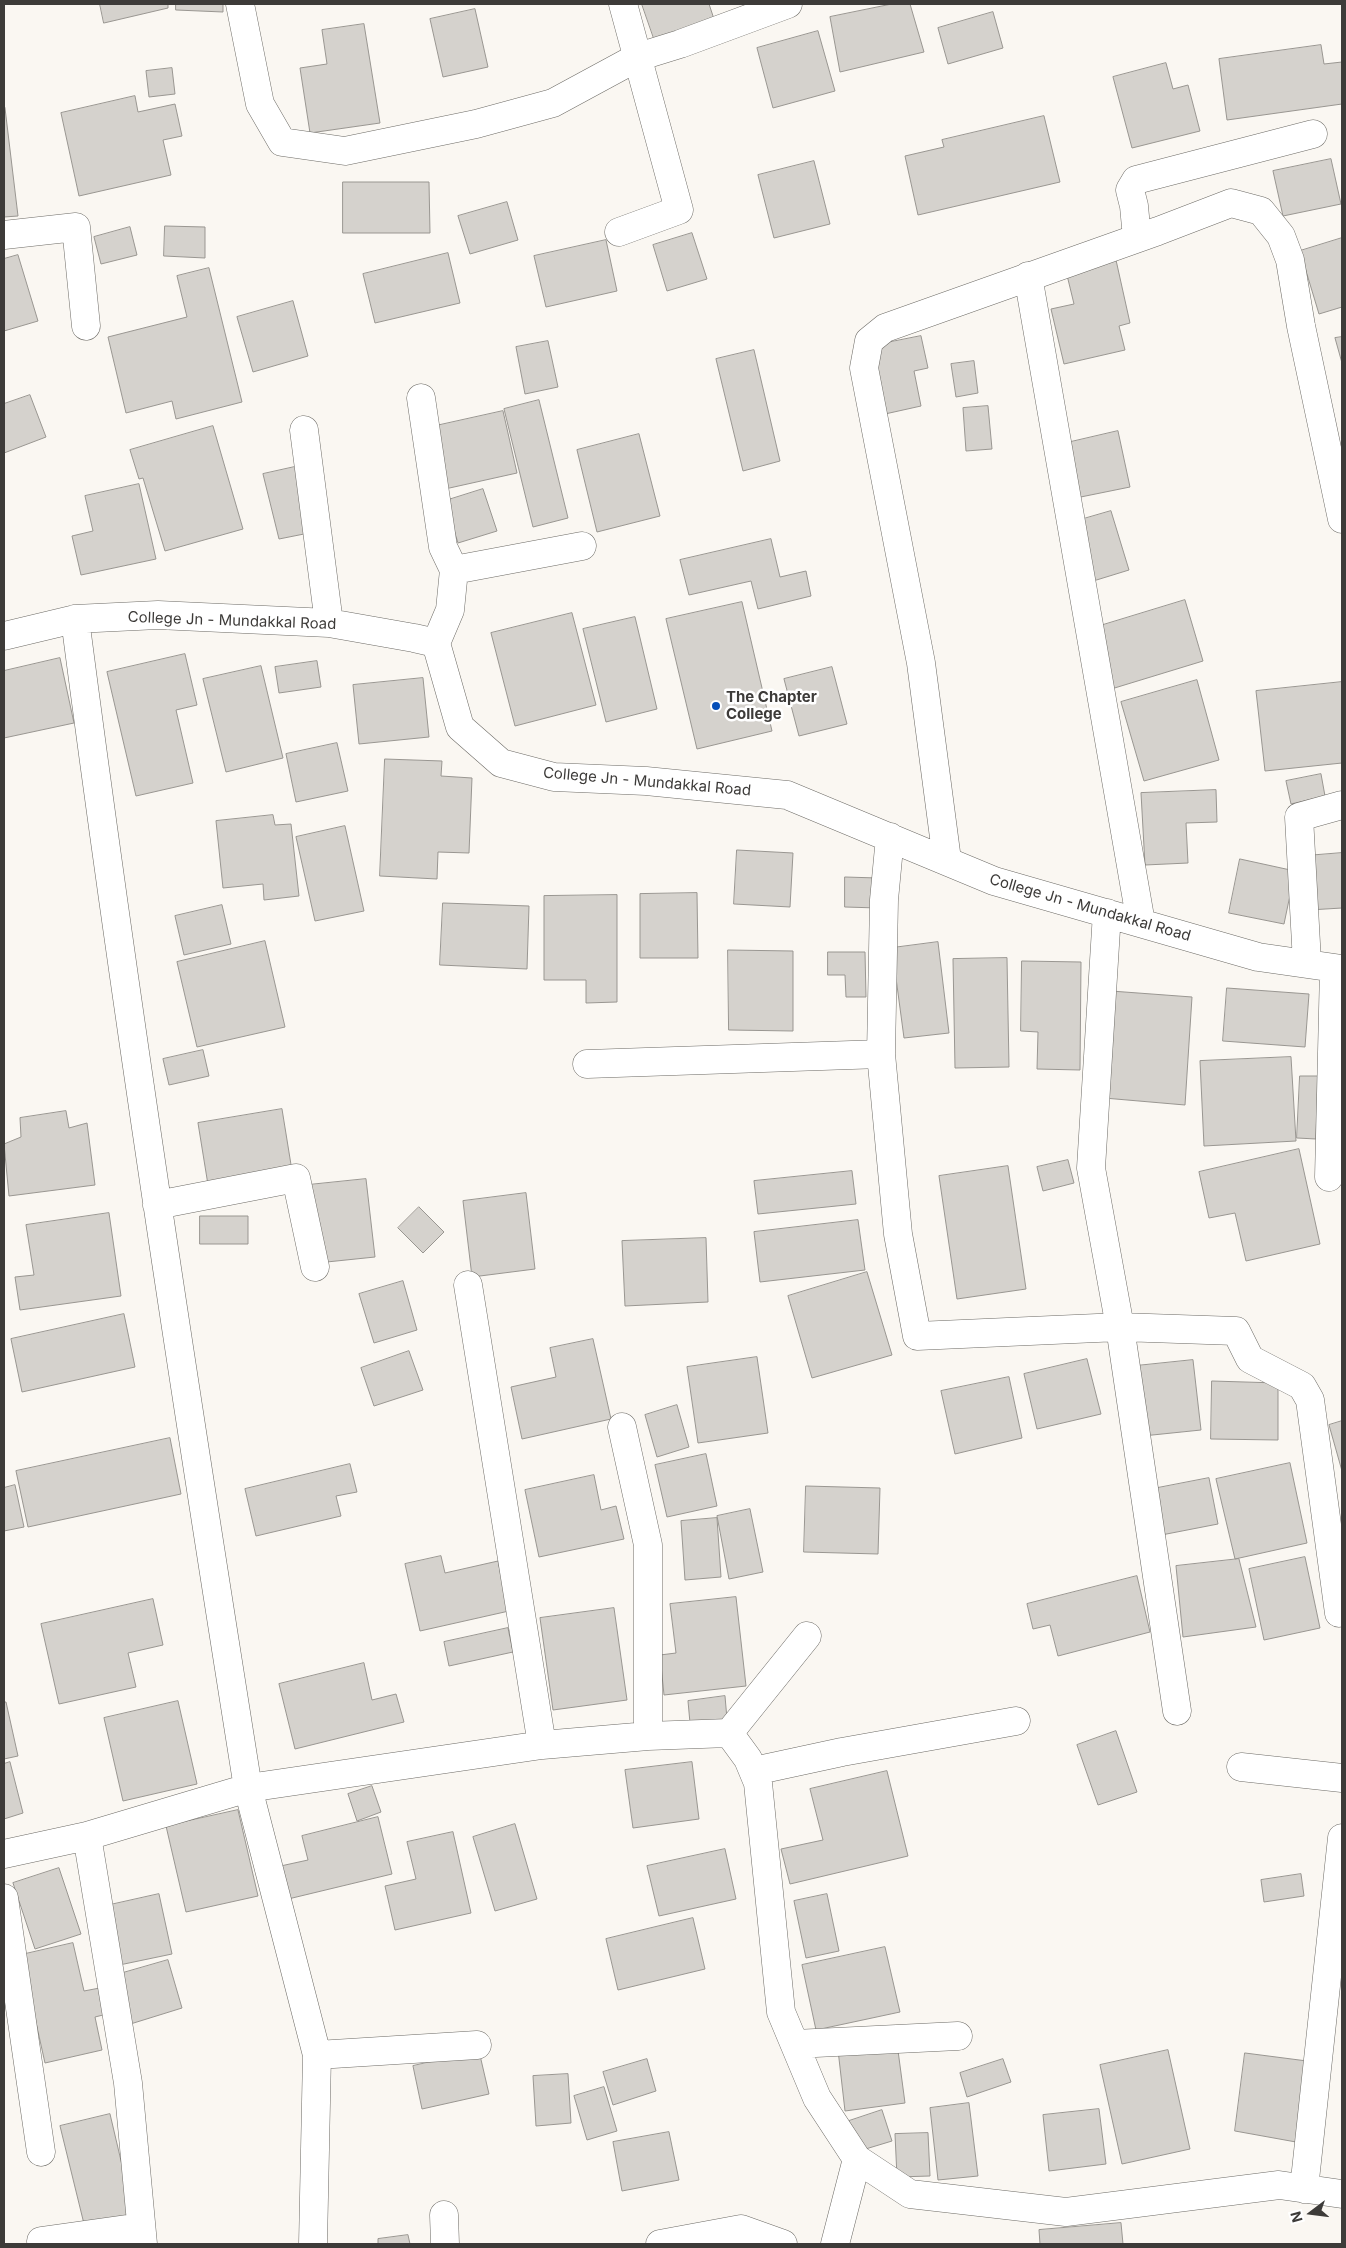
<!DOCTYPE html>
<style>
body{margin:0}
#map{position:relative;width:1346px;height:2248px;overflow:hidden;background:#faf7f2;font-family:Inter,sans-serif}
canvas{display:block}
.frame{position:absolute;inset:0;border:5px solid #3d3b39;pointer-events:none}
.north{position:absolute;left:1286px;top:2188px;width:50px;height:50px;-webkit-text-stroke:4px #fff;paint-order:stroke;rotate:255deg;font-size:14px;font-weight:700;line-height:20px;text-align:center;color:#3d3b39}
.north::after{content:'';display:block;margin:auto;width:18px;height:22px;background:#3d3b39;clip-path:polygon(50% 0,100% 100%,50% 72%,0 100%)}
</style>
<div id="map">
<canvas width="1346" height="2248"></canvas>
<div class="frame"></div>
<div class="north">N</div>
</div>
<script>
const c = document.querySelector('canvas').getContext('2d');
c.lineJoin = 'round';
function paint(path, color) {
  c.fillStyle = color;
  c.fill(path, 'evenodd');
}
function strokePath(path, color, width, dash) {
  c.strokeStyle = color;
  c.lineWidth = width;
  c.lineCap = dash ? 'butt' : 'round';
  c.setLineDash(dash || []);
  c.stroke(path);
}
function label(font, color, halo, rows, align = 'center') {
  c.font = font + ' Inter,sans-serif';
  c.lineWidth = 5;
  c.setLineDash([]);
  c.textBaseline = 'middle';
  c.strokeStyle = halo;
  c.fillStyle = color;
  for (const [text, x, y, turn = 0] of rows) {
    c.save();
    c.translate(x, y);
    c.rotate((+turn || 0) * Math.PI / 180);
    c.textAlign = isNaN(turn) ? turn : align;
    if (halo) c.strokeText(text, 0, 0);
    c.fillText(text, 0, 0);
    c.restore();
  }
}
const building = new Path2D(`
 M100,4H168V8L104,23Z
 M176,4H223V12L176,10Z
 M642,4H709L717,28L657,47Z
 M892,4H910L924,52L840,72L830,17Z
 M475,9L488,67L443,77L430,19Z
 M993,12L1003,48L948,64L938,28Z
 M364,24L380,123L310,133L300,68L327,64L322,30Z
 M818,31L835,91L773,108L757,48Z
 M1321,45L1324,64L1342,62V104L1227,120L1219,59Z
 M1166,63L1173,89L1188,85L1200,131L1132,148L1113,77Z
 M172,68L175,94L149,97L146,71Z
 M135,96L138,112L175,104L182,136L163,140L171,175L79,196L61,113Z
 M5,108L18,216L4,217V109Z
 M1044,116L1060,182L918,215L905,156L944,147L942,140Z
 M1331,159L1341,204L1283,216L1273,171Z
 M814,161L830,224L774,238L758,175Z
 M343,182H429L430,233H343Z
 M507,202L518,240L470,254L458,216Z
 M165,226L205,227V258L164,256Z
 M130,227L137,255L101,264L94,237Z
 M692,233L707,279L667,291L653,245Z
 M1342,238V307L1319,314L1300,251Z
 M606,240L617,291L546,307L534,256Z
 M448,253L460,303L375,323L363,274Z
 M18,255L38,321L4,331V259Z
 M1116,260L1130,323L1119,326L1125,350L1064,364L1051,309L1074,304L1066,271Z
 M209,268L242,402L176,419L172,401L126,413L108,337L187,317L177,276Z
 M293,301L308,356L253,372L237,317Z
 M921,336L928,368L914,371L921,406L885,414L871,346Z
 M1342,337V363L1335,338Z
 M548,341L558,387L525,394L516,347Z
 M754,350L780,461L743,471L716,359Z
 M974,361L978,393L956,397L951,364Z
 M30,395L46,437L4,453V404Z
 M539,400L568,518L533,527L504,409Z
 M988,406L992,449L966,451L963,408Z
 M503,411L517,473L445,489L431,427Z
 M213,426L243,529L165,551L143,478L139,479L130,450Z
 M1118,431L1130,487L1056,502L1045,448Z
 M639,434L660,516L597,532L577,450Z
 M299,466L314,532L279,539L263,474Z
 M139,484L156,559L81,575L72,536L93,531L85,496Z
 M483,489L497,531L458,543L445,501Z
 M1111,511L1129,570L1090,582L1073,522Z
 M771,539L780,577L806,571L811,596L758,609L751,581L689,595L680,560Z
 M1185,600L1203,661L1108,690L1090,629Z
 M742,602L772,731L697,749L666,619Z
 M572,613L596,705L515,726L491,633Z
 M635,617L657,709L606,722L583,629Z
 M185,654L197,705L176,710L193,783L136,796L107,672Z
 M60,658L74,723L4,738V671Z
 M317,661L321,687L279,693L275,667Z
 M261,666L283,758L226,772L203,679Z
 M832,667L847,724L799,736L784,679Z
 M423,678L429,737L359,744L353,685Z
 M1197,680L1219,760L1144,781L1121,702Z
 M1342,682V763L1265,771L1256,691Z
 M337,743L348,791L296,802L286,754Z
 M385,759L442,761L441,776L472,778L469,853L438,852L437,879L380,876Z
 M1321,774L1325,796L1291,804L1286,781Z
 M1216,790L1217,822L1186,823L1188,863L1145,865L1141,793Z
 M273,815L275,825L291,824L299,896L264,900L263,884L223,888L216,821Z
 M345,826L364,911L315,921L296,837Z
 M737,850L793,853L790,907L734,904Z
 M1342,853V908L1309,910L1305,856Z
 M1240,859L1295,871L1284,924L1229,913Z
 M845,877L878,878V908L845,907Z
 M697,893L698,958H640V894Z
 M617,895V1002L586,1003V980H544V896Z
 M443,903L529,906L527,969L440,965Z
 M222,905L231,944L184,955L175,916Z
 M265,941L285,1027L197,1047L177,962Z
 M938,942L949,1033L904,1038L892,948Z
 M728,950L793,951V1031L729,1030Z
 M828,952H865L866,997H846L845,975H828Z
 M1007,958L1009,1067L955,1068L953,959Z
 M1022,961L1081,962L1080,1070L1037,1069L1038,1032L1021,1031Z
 M1227,988L1309,994L1305,1047L1223,1041Z
 M1111,991L1192,997L1185,1105L1104,1098Z
 M203,1050L209,1076L169,1085L163,1059Z
 M1291,1057L1296,1141L1204,1146L1200,1061Z
 M1300,1076H1318L1316,1139L1297,1138Z
 M282,1109L293,1177L209,1191L198,1123Z
 M66,1111L69,1128L87,1123L95,1185L9,1196L4,1144L21,1137L20,1118Z
 M1299,1149L1320,1244L1246,1261L1235,1213L1209,1218L1199,1172Z
 M1068,1160L1074,1183L1043,1191L1037,1167Z
 M1008,1166L1026,1289L957,1299L939,1176Z
 M852,1171L856,1204L758,1214L754,1181Z
 M366,1179L375,1257L317,1263L308,1185Z
 M526,1193L535,1269L472,1277L463,1201Z
 M419,1207L444,1232L423,1253L398,1228Z
 M109,1213L121,1296L20,1310L15,1277L34,1275L26,1225Z
 M200,1216H248V1244H200Z
 M858,1220L865,1270L760,1282L754,1232Z
 M706,1238L708,1302L625,1306L622,1241Z
 M867,1272L892,1355L812,1378L788,1296Z
 M403,1281L417,1330L374,1343L359,1294Z
 M124,1314L135,1367L22,1392L11,1339Z
 M593,1339L611,1419L522,1439L511,1387L556,1377L550,1348Z
 M409,1351L423,1390L374,1406L361,1368Z
 M757,1357L768,1433L698,1443L687,1367Z
 M1087,1359L1101,1414L1037,1429L1024,1374Z
 M1193,1360L1201,1430L1133,1437L1126,1367Z
 M1009,1377L1022,1438L955,1454L941,1391Z
 M1212,1381L1278,1383V1440L1211,1439Z
 M677,1405L689,1447L657,1457L645,1415Z
 M1342,1421V1471L1329,1425Z
 M170,1438L181,1494L28,1527L16,1471Z
 M706,1454L717,1506L667,1517L655,1465Z
 M1290,1463L1307,1543L1235,1559L1216,1479Z
 M350,1464L357,1492L336,1496L341,1516L256,1536L245,1489Z
 M594,1475L601,1510L616,1506L624,1539L539,1557L525,1490Z
 M1209,1478L1218,1524L1146,1538L1137,1492Z
 M15,1485L24,1527L4,1531V1488Z
 M806,1486L880,1488L878,1554L804,1552Z
 M750,1509L763,1572L729,1579L717,1516Z
 M717,1518L721,1577L685,1580L681,1521Z
 M441,1556L445,1573L498,1561L509,1611L420,1631L405,1564Z
 M1305,1557L1320,1628L1264,1640L1249,1569Z
 M1239,1559L1256,1627L1183,1637L1176,1566Z
 M1137,1576L1150,1632L1058,1656L1050,1625L1033,1629L1027,1604Z
 M736,1597L746,1686L664,1695L660,1655L676,1653L670,1604Z
 M153,1599L163,1645L128,1653L136,1687L59,1704L41,1624Z
 M614,1608L627,1700L553,1710L540,1618Z
 M508,1628L513,1652L449,1666L444,1642Z
 M364,1663L372,1700L396,1694L404,1722L295,1749L279,1684Z
 M725,1696L727,1719L690,1723L688,1701Z
 M178,1701L197,1784L123,1801L104,1718Z
 M4,1702H6L18,1756L4,1759Z
 M1116,1731L1137,1792L1098,1805L1077,1745Z
 M10,1762L23,1813L4,1819V1764Z
 M692,1762L699,1819L633,1828L625,1770Z
 M887,1771L908,1856L790,1884L781,1849L823,1840L810,1789Z
 M372,1786L381,1812L357,1821L348,1794Z
 M238,1810L258,1896L186,1912L166,1826Z
 M378,1817L392,1874L284,1900L276,1867L308,1860L302,1836Z
 M515,1824L537,1899L495,1911L473,1837Z
 M453,1832L471,1913L395,1930L385,1886L416,1879L407,1842Z
 M725,1849L736,1899L659,1916L647,1866Z
 M59,1868L81,1934L35,1949L13,1883Z
 M1301,1874L1304,1896L1264,1902L1261,1880Z
 M159,1894L172,1954L105,1968L92,1909Z
 M827,1894L839,1951L806,1958L794,1901Z
 M693,1918L705,1969L618,1990L606,1939Z
 M73,1943L84,1991L110,1986L115,2012L95,2017L102,2050L45,2063L21,1955Z
 M885,1947L900,2012L816,2030L802,1965Z
 M168,1960L182,2008L124,2026L109,1977Z
 M897,2043L905,2103L845,2111L838,2050Z
 M1168,2050L1190,2149L1122,2164L1100,2065Z
 M479,2051L489,2094L422,2109L413,2066Z
 M1245,2053L1307,2061L1296,2142L1235,2131Z
 M647,2059L656,2091L613,2105L603,2072Z
 M1003,2059L1011,2082L967,2097L960,2073Z
 M568,2074L571,2123L536,2126L533,2076Z
 M604,2087L617,2131L587,2140L574,2096Z
 M969,2103L978,2176L938,2180L930,2108Z
 M1099,2109L1106,2164L1049,2171L1043,2115Z
 M882,2110L892,2141L859,2151L849,2121Z
 M110,2114L134,2216L85,2228L60,2126Z
 M669,2132L679,2180L622,2191L613,2142Z
 M928,2133L930,2176L897,2177L895,2134Z
 M1121,2223L1123,2244H1040L1039,2230Z
 M408,2235L410,2244H378V2239Z`);
paint(building, '#d5d2cd');
strokePath(building, '#999691', 1);
const minor = new Path2D(`
 M240,4L260,104L282,142L345,151L476,124L553,103L638,57L680,44L788,4
 M619,232L679,210L623,4
 M4,235L76,227L86,326
 M1137,238L1134,206L1130,190L1136,180L1313,134
 M1028,276L1141,923
 M421,398L443,547L454,570L450,610L436,643
 M304,430L329,623
 M454,570L582,546
 M75,619C126,1010 186,1399 248,1788L542,1745L648,1736L729,1733L748,1759L758,1783L781,2012L817,2098L857,2159L910,2194L1066,2212L1279,2185L1342,2194
 M4,636L75,619L158,615L329,623L414,638L436,643L460,727L501,763L554,777L646,781L787,795L994,881L1258,957L1342,969
 M890,837L884,900L881,1054L898,1234L917,1336L1120,1327L1236,1331L1250,1359L1302,1386L1310,1400L1339,1613
 M947,860L921,663L864,368L869,341L885,328L1158,231L1231,203L1261,211L1281,236L1290,260L1301,326L1342,519
 M1107,913L1091,1168L1120,1327L1177,1711
 M1307,962L1299,817L1342,805
 M587,1064L881,1054
 M1329,1177L1334,969
 M157,1205L296,1178L315,1267
 M468,1285L542,1745
 M622,1427L648,1545V1736
 M729,1733L807,1636
 M1241,1767L1342,1778
 M754,1771L842,1752L1016,1721
 M87,1836L128,2083L143,2244
 M4,1854L87,1836L248,1788L317,2055L313,2244
 M4,1898L41,2152
 M795,2044L958,2036
 M317,2055L477,2045
 M1304,2189L1342,1838
 M444,2215L445,2244
 M41,2241L141,2227
 M660,2244L741,2229L783,2244
 M835,2244L857,2159`);
strokePath(minor, '#6d6b66', 29);
strokePath(minor, '#fff', 28);
for (const [x, y, r, color] of [
 [716,706,5,"#054eb8"]
]) {
  const dot = new Path2D();
  dot.arc(x, y, r, 0, 2 * Math.PI);
  c.fillStyle = color;
  c.fill(dot);
  strokePath(dot, '#fff', 2);
}
label('15px', '#3d3b39', '#fff', [
 ["College Jn - Mundakkal Road",232,621,2],
 ["College Jn - Mundakkal Road",647,782,5],
 ["College Jn - Mundakkal Road",1090,908,16]
]);
label('bold 15px', '#3d3b39', '#fff', [
 ["The Chapter",726,697],
 ["College",726,714]
], 'left');
</script>
